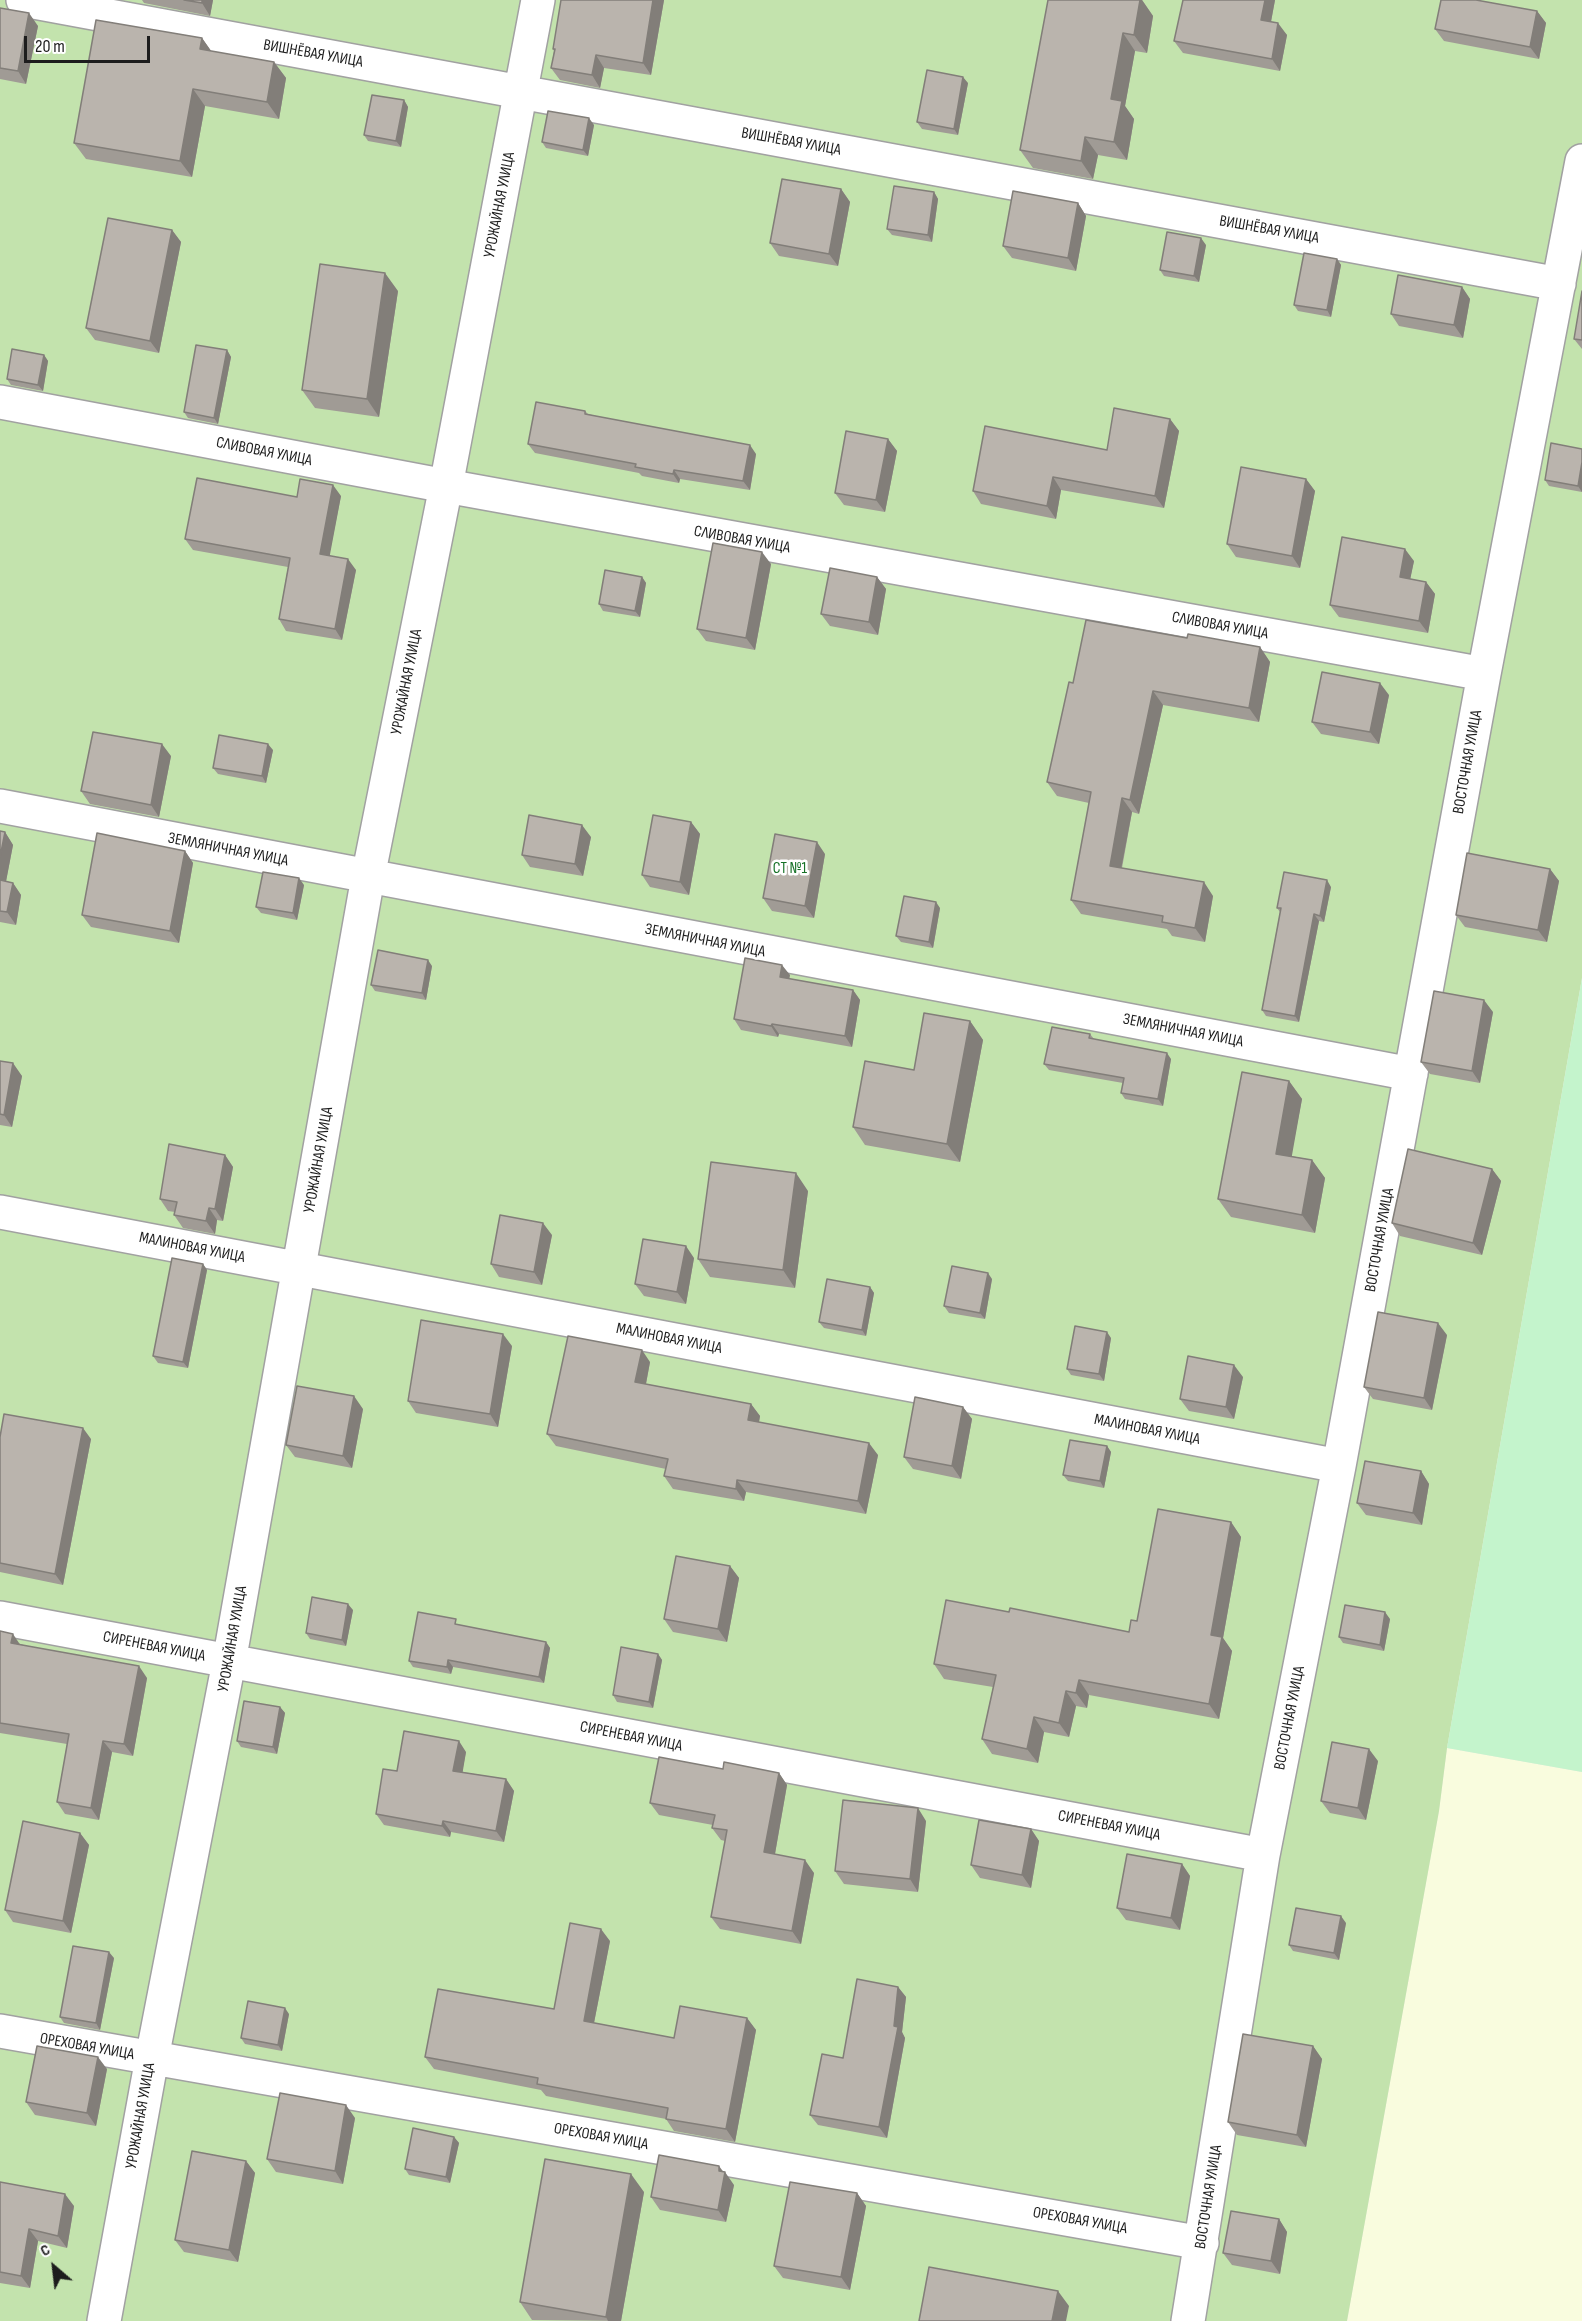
<!DOCTYPE html>
<meta charset="utf-8">
<style>
body{margin:0}
#map{position:relative;width:1582px;height:2321px;overflow:hidden;background:#edebe3;font-family:"Sofia Sans Condensed",sans-serif}
canvas{display:block}
.north{position:absolute;left:24px;top:2237px;width:60px;height:60px;-webkit-text-stroke:4px #fff;paint-order:stroke;rotate:332deg;font-size:16px;font-weight:700;line-height:24px;text-align:center;color:#1d1d1d}
.north::after{content:'';display:block;margin:auto;width:21px;height:27px;background:#1d1d1d;clip-path:polygon(50% 0,100% 100%,50% 72%,0 100%)}
.scale{position:absolute;left:24px;top:36px;width:126px;height:27px;box-sizing:border-box;border:3px solid #1d1d1d;border-top:0;padding-left:8px;font-size:18px;line-height:21px;white-space:nowrap;color:#1d1d1d;-webkit-text-stroke:4px #fff;paint-order:stroke}
</style>
<div id="map">
<canvas width="1582" height="2321"></canvas>
<div class="north">С</div>
<div class="scale">20 m</div>
</div>
<script>
const c = document.querySelector('canvas').getContext('2d');
c.lineJoin = 'round';
function paint(path, color) {
  c.fillStyle = color;
  c.fill(path, 'evenodd');
}
function strokePath(path, color, width, dash) {
  c.strokeStyle = color;
  c.lineWidth = width;
  c.lineCap = dash ? 'butt' : 'round';
  c.setLineDash(dash || []);
  c.stroke(path);
}
function label(font, color, halo, rows, align = 'center') {
  c.font = font + ' "Sofia Sans Condensed",sans-serif';
  c.lineWidth = 5;
  c.setLineDash([]);
  c.textBaseline = 'middle';
  c.strokeStyle = halo;
  c.fillStyle = color;
  for (const [text, x, y, turn = 0] of rows) {
    c.save();
    c.translate(x, y);
    c.rotate((+turn || 0) * Math.PI / 180);
    c.textAlign = isNaN(turn) ? turn : align;
    if (halo) c.strokeText(text, 0, 0);
    c.fillText(text, 0, 0);
    c.restore();
  }
}
paint(new Path2D(`
 M1447,1748L1582,1772V2321H1347L1439,1811Z`), '#f9fcde');
paint(new Path2D(`
 M0,0H1582V978L1447,1748L1439,1811L1347,2321H0Z`), '#c3e3ad');
paint(new Path2D(`
 M1582,978V1772L1447,1748Z`), '#c4f4cc');
const minor = new Path2D(`
 M23,0L1559,284
 M0,402L446,486L1484,674
 M0,806L1411,1074
 M0,1212L1339,1466
 M0,1618L1263,1855
 M0,2031L1202,2243
 M104,2321L152,2058L229,1662L368,877L446,486L538,0
 M1188,2321L1263,1855L1339,1466L1484,674L1582,161`);
strokePath(minor, '#a1a1a1', 36);
strokePath(minor, '#fff', 33);
paint(new Path2D(`
 M142,0H213L210,16L144,3Z
 M561,0H664L651,75L604,68L600,88L560,80L551,68L554,51L553,49Z
 M1048,0H1142L1153,16L1147,53L1135,51L1125,106L1134,119L1127,160L1098,155L1093,179L1033,168L1020,150Z
 M1183,0H1275L1271,22L1287,35L1280,71L1183,53L1174,41Z
 M0,8L38,26L26,84L0,79Z
 M1537,11L1546,23L1539,59L1444,41L1435,29Z
 M202,38L211,51L274,62L286,78L279,119L205,106L192,177L86,159L74,143Z
 M968,83L958,135L922,129L917,122Z
 M404,100L408,107L401,147L368,141L364,135Z
 M594,125L588,156L546,148L542,142Z
 M841,189L850,202L838,266L779,256L770,243Z
 M934,192L938,199L932,242L892,235L887,229Z
 M1078,203L1086,216L1076,271L1012,258L1003,246Z
 M172,230L181,242L159,353L95,340L86,328Z
 M1206,245L1199,282L1164,276L1160,270Z
 M1337,259L1341,265L1331,317L1298,311L1294,305Z
 M1462,287L1470,299L1463,338L1399,326L1391,314Z
 M398,291L379,417L315,408L302,390Z
 M1582,291V349L1574,339Z
 M227,350L231,357L218,424L188,418L184,412Z
 M44,355L48,361L43,391L11,385L7,379Z
 M585,411L588,414L756,454L750,490L680,479L679,483L642,476L639,473L535,453L528,444Z
 M1170,419L1179,431L1164,508L1061,490L1056,519L981,504L973,491L1107,450Z
 M888,439L897,451L885,512L844,505L835,493Z
 M1582,449V492L1549,486L1545,480Z
 M1306,479L1315,491L1300,568L1236,557L1227,544Z
 M341,496L329,556L356,570L342,640L286,631L279,619L288,567L193,550L185,539L297,497Z
 M1414,561L1410,579L1426,582L1435,594L1428,633L1339,617L1330,605Z
 M771,564L755,650L706,641L697,629Z
 M642,577L646,583L640,617L603,611L599,604Z
 M877,577L886,589L878,635L830,626L821,614Z
 M1187,638L1260,647L1270,662L1259,722L1163,705L1139,814L1132,812L1122,868L1213,896L1205,942L1172,936L1167,929L1081,914L1071,900L1089,803L1057,796L1047,782Z
 M1389,695L1379,744L1321,734L1312,722Z
 M273,750L266,783L218,774L213,768Z
 M171,756L159,817L90,804L81,791Z
 M691,822L700,834L689,895L650,887L642,875Z
 M0,831L5,832L13,845L6,881L13,883L21,895L16,925L0,922Z
 M591,837L583,876L530,867L522,855Z
 M185,851L193,863L179,943L91,927L82,915Z
 M825,854L814,918L772,911L763,898Z
 M1550,869L1559,881L1547,942L1465,927L1456,915Z
 M304,885L297,920L261,913L256,907Z
 M1331,887L1324,922L1319,921L1299,1022L1266,1016L1262,1010L1280,912L1277,908Z
 M940,908L933,948L901,942L896,936Z
 M432,966L426,1000L375,991L371,985Z
 M790,975L789,979L853,990L860,1000L852,1047L779,1034L778,1037L741,1030L734,1019Z
 M1493,1012L1480,1083L1430,1074L1421,1062Z
 M970,1021L983,1040L960,1162L865,1145L853,1127L914,1070Z
 M1090,1034L1094,1039L1171,1059L1163,1106L1125,1099L1121,1093L1123,1083L1049,1070L1044,1064Z
 M0,1061L22,1076L12,1127L0,1125Z
 M1289,1081L1302,1099L1291,1156L1312,1160L1325,1178L1315,1233L1231,1217L1218,1199Z
 M225,1155L233,1167L223,1221L217,1220L215,1234L183,1228L174,1215L175,1212L168,1211L160,1199Z
 M1492,1169L1501,1181L1482,1255L1400,1236L1392,1223Z
 M808,1191L795,1288L710,1277L698,1259Z
 M552,1235L542,1285L499,1277L491,1264Z
 M694,1258L686,1304L644,1296L635,1284Z
 M203,1264L207,1270L188,1368L158,1363L153,1356Z
 M992,1279L985,1319L949,1313L944,1306Z
 M870,1287L874,1293L866,1336L824,1328L819,1322Z
 M1447,1335L1432,1410L1373,1399L1364,1387Z
 M1111,1338L1104,1381L1071,1375L1067,1369Z
 M512,1346L498,1427L416,1413L408,1401Z
 M650,1362L646,1384L751,1404L760,1416L759,1422L878,1455L866,1514L746,1492L744,1501L673,1489L664,1476L666,1469L556,1446L547,1434Z
 M1243,1377L1234,1419L1189,1411L1180,1399Z
 M963,1407L972,1419L961,1479L913,1469L904,1457Z
 M363,1409L352,1468L295,1457L286,1445Z
 M0,1437L91,1439L63,1585L0,1572Z
 M1107,1446L1111,1452L1104,1488L1068,1481L1063,1475Z
 M1421,1471L1429,1484L1422,1525L1366,1515L1357,1503Z
 M1231,1522L1241,1537L1223,1638L1232,1651L1219,1719L1089,1695L1087,1708L1076,1706L1069,1737L1044,1732L1038,1763L992,1754L982,1739L993,1687L944,1679L934,1664L1129,1632L1137,1621Z
 M730,1566L739,1578L727,1642L673,1632L664,1619Z
 M353,1610L346,1646L310,1639L306,1633Z
 M1390,1619L1384,1651L1343,1643L1339,1637Z
 M460,1625L546,1642L550,1648L544,1683L453,1667L451,1674L413,1667L409,1661Z
 M0,1631L20,1644L147,1678L133,1756L112,1752L99,1820L65,1814L57,1802L67,1744L0,1733Z
 M658,1654L662,1660L653,1708L617,1702L613,1695Z
 M280,1707L285,1713L277,1754L241,1747L237,1741Z
 M466,1752L462,1772L506,1779L514,1791L504,1842L451,1832L450,1837L384,1825L376,1814L397,1771Z
 M1378,1761L1366,1820L1330,1813L1321,1801Z
 M723,1769L779,1773L787,1785L775,1854L814,1873L801,1944L720,1929L711,1917L725,1841L721,1840L712,1828L713,1825L659,1815L650,1803Z
 M926,1821L918,1892L844,1884L835,1871Z
 M1031,1829L1039,1841L1031,1888L980,1878L971,1865Z
 M80,1833L89,1845L71,1933L13,1922L5,1910Z
 M1182,1864L1190,1876L1180,1930L1126,1920L1117,1908Z
 M1346,1923L1339,1960L1293,1951L1289,1945Z
 M610,1941L594,2023L674,2038L747,2018L756,2030L735,2142L674,2131L666,2119L546,2096L541,2090L434,2069L425,2057L554,2009Z
 M114,1958L100,2030L64,2023L60,2017Z
 M898,1987L906,1997L902,2032L905,2038L887,2138L818,2125L810,2115L843,2058Z
 M289,2014L282,2051L245,2044L241,2038Z
 M1313,2046L1322,2059L1306,2147L1237,2135L1228,2122Z
 M107,2069L96,2126L35,2115L26,2102Z
 M355,2118L343,2184L276,2172L267,2159Z
 M454,2137L459,2143L450,2183L409,2175L405,2169Z
 M246,2161L255,2173L238,2262L184,2252L175,2240Z
 M0,2182L74,2206L67,2248L38,2241L30,2288L0,2283Z
 M734,2185L726,2222L660,2210L651,2197Z
 M644,2192L621,2321L532,2320L520,2302Z
 M857,2193L866,2206L850,2290L783,2278L774,2266Z
 M1279,2219L1287,2232L1280,2274L1232,2265L1223,2253Z`), '#a09b95');
paint(new Path2D(`
 M202,0H213L210,16L202,3Z
 M653,0H664L651,75L643,63Z
 M1140,0H1142L1153,16L1147,53L1134,35Z
 M1265,0H1275L1269,32L1261,20Z
 M1537,11L1546,23L1539,59L1530,47Z
 M29,13L38,26L26,84L18,71Z
 M1278,23L1287,35L1280,71L1272,59Z
 M1123,33L1135,51L1125,106L1134,119L1127,160L1114,142L1111,99Z
 M202,38L214,55L200,49Z
 M596,55L604,68L600,88L592,75Z
 M274,62L286,78L279,119L267,102Z
 M963,77L968,83L958,135L954,129Z
 M193,89L205,106L192,177L180,161Z
 M404,100L408,107L401,147L396,141Z
 M589,118L594,125L588,156L583,150Z
 M1085,137L1098,155L1093,179L1081,161Z
 M841,189L850,202L838,266L829,254Z
 M934,192L938,199L932,242L928,235Z
 M1078,203L1086,216L1076,271L1068,258Z
 M172,230L181,242L159,353L150,341Z
 M1201,238L1206,245L1199,282L1194,276Z
 M1337,259L1341,265L1331,317L1327,310Z
 M385,273L398,291L379,417L367,399Z
 M1462,287L1470,299L1463,338L1454,325Z
 M227,350L231,357L218,424L214,418Z
 M44,355L48,361L43,391L38,385Z
 M1170,419L1179,431L1164,508L1155,496Z
 M888,439L897,451L885,512L876,500Z
 M750,445L756,454L750,490L743,481Z
 M1582,462V492L1578,486Z
 M674,470L680,479L679,483L673,474Z
 M1053,477L1061,490L1056,519L1047,506Z
 M1306,479L1315,491L1300,568L1292,556Z
 M333,485L341,496L328,565L320,554Z
 M1405,549L1414,561L1408,590L1400,577Z
 M762,552L771,564L755,650L746,638Z
 M348,559L356,570L342,640L335,629Z
 M642,577L646,583L640,617L635,611Z
 M877,577L886,589L878,635L869,622Z
 M1426,582L1435,594L1428,633L1419,621Z
 M1260,647L1270,662L1259,722L1249,708Z
 M1380,683L1389,695L1379,744L1370,732Z
 M1153,691L1163,705L1139,814L1130,800Z
 M162,744L171,756L159,817L151,805Z
 M268,744L273,750L266,783L262,776Z
 M1122,798L1132,812L1119,880L1110,866Z
 M691,822L700,834L689,895L680,882Z
 M582,825L591,837L583,876L575,864Z
 M5,832L13,845L4,892L0,885V857Z
 M817,842L825,854L814,918L805,906Z
 M185,851L193,863L179,943L170,931Z
 M1550,869L1559,881L1547,942L1538,930Z
 M299,878L304,885L297,920L293,913Z
 M1327,880L1331,887L1324,922L1320,916Z
 M1204,882L1213,896L1205,942L1195,928Z
 M13,883L21,895L16,925L7,912Z
 M936,902L940,908L933,948L929,942Z
 M1314,914L1319,921L1299,1022L1295,1016Z
 M428,960L432,966L426,1000L422,993Z
 M782,965L790,975L787,988L780,977Z
 M853,990L860,1000L852,1047L845,1036Z
 M1484,1000L1493,1012L1480,1083L1472,1071Z
 M970,1021L983,1040L960,1162L947,1144Z
 M772,1024L779,1034L778,1037L771,1026Z
 M1167,1053L1171,1059L1163,1106L1158,1099Z
 M13,1063L22,1076L12,1127L4,1115Z
 M1289,1081L1302,1099L1289,1172L1276,1154Z
 M225,1155L233,1167L223,1221L215,1209Z
 M1312,1160L1325,1178L1315,1233L1302,1215Z
 M1492,1169L1501,1181L1482,1255L1473,1243Z
 M796,1173L808,1191L795,1288L783,1270Z
 M209,1208L217,1220L215,1234L206,1221Z
 M543,1223L552,1235L542,1285L534,1272Z
 M686,1246L694,1258L686,1304L677,1292Z
 M203,1264L207,1270L188,1368L183,1362Z
 M988,1273L992,1279L985,1319L980,1313Z
 M870,1287L874,1293L866,1336L862,1330Z
 M1438,1323L1447,1335L1432,1410L1424,1398Z
 M1107,1332L1111,1338L1104,1381L1099,1374Z
 M503,1334L512,1346L498,1427L490,1414Z
 M642,1350L650,1362L644,1394L635,1382Z
 M1234,1365L1243,1377L1234,1419L1226,1407Z
 M354,1396L363,1409L352,1468L343,1456Z
 M751,1404L760,1416L757,1433L748,1420Z
 M963,1407L972,1419L961,1479L952,1466Z
 M83,1428L91,1439L63,1585L55,1574Z
 M869,1443L878,1455L866,1514L858,1501Z
 M1107,1446L1111,1452L1104,1488L1100,1481Z
 M1421,1471L1429,1484L1422,1525L1413,1513Z
 M737,1480L746,1492L744,1501L736,1489Z
 M1231,1522L1241,1537L1223,1638L1232,1651L1219,1719L1209,1704L1211,1635Z
 M730,1566L739,1578L727,1642L718,1629Z
 M348,1604L353,1610L346,1646L342,1640Z
 M1385,1612L1390,1619L1384,1651L1380,1645Z
 M13,1634L21,1646L11,1643Z
 M546,1642L550,1648L544,1683L539,1677Z
 M658,1654L662,1660L653,1708L649,1702Z
 M448,1660L453,1667L451,1674L447,1667Z
 M139,1666L147,1678L133,1756L124,1744Z
 M1079,1680L1089,1695L1087,1708L1076,1693Z
 M1066,1691L1076,1706L1069,1737L1059,1723Z
 M280,1707L285,1713L277,1754L273,1747Z
 M1034,1717L1044,1732L1038,1763L1027,1749Z
 M103,1741L112,1752L99,1820L91,1808Z
 M459,1741L466,1752L461,1782L453,1771Z
 M1369,1749L1378,1761L1366,1820L1358,1808Z
 M779,1773L787,1785L773,1865L764,1852Z
 M506,1779L514,1791L504,1842L496,1831Z
 M918,1808L926,1821L918,1892L910,1879Z
 M443,1821L451,1832L450,1837L442,1826Z
 M1031,1829L1039,1841L1031,1888L1022,1875Z
 M80,1833L89,1845L71,1933L63,1921Z
 M805,1860L814,1873L801,1944L792,1931Z
 M1182,1864L1190,1876L1180,1930L1171,1918Z
 M1341,1916L1346,1923L1339,1960L1334,1953Z
 M601,1929L610,1941L592,2033L584,2021Z
 M109,1952L114,1958L100,2030L96,2023Z
 M898,1987L906,1997L902,2032L905,2038L887,2138L879,2127L894,2026Z
 M285,2008L289,2014L282,2051L278,2045Z
 M747,2018L756,2030L735,2142L726,2129Z
 M1313,2046L1322,2059L1306,2147L1297,2135Z
 M98,2057L107,2069L96,2126L87,2113Z
 M346,2105L355,2118L343,2184L335,2171Z
 M454,2137L459,2143L450,2183L446,2177Z
 M246,2161L255,2173L238,2262L229,2250Z
 M719,2166L725,2174V2172L734,2185L726,2222L718,2210Z
 M631,2174L644,2192L621,2321H608L606,2317Z
 M857,2193L866,2206L850,2290L841,2277Z
 M65,2194L74,2206L67,2248L58,2236Z
 M1279,2219L1287,2232L1280,2274L1271,2261Z
 M29,2229L38,2241L30,2288L21,2276Z
 M1058,2291L1069,2306L1066,2321H1052Z`), '#827e79');
const building = new Path2D(`
 M184,0H202V3Z
 M561,0H653L643,63L596,55L592,75L551,68L555,49H553Z
 M1048,0H1140L1134,35L1123,33L1111,99L1122,101L1114,142L1085,137L1081,161L1020,150Z
 M1183,0H1265L1261,20L1278,23L1272,59L1174,41Z
 M1441,0H1476L1537,11L1530,47L1435,29Z
 M0,8L29,13L18,71L0,68Z
 M96,20L202,38L200,49L274,62L267,102L193,89L180,161L74,143Z
 M927,70L963,77L954,129L917,122Z
 M372,95L404,100L396,141L364,135Z
 M548,111L589,118L583,150L542,142Z
 M782,179L841,189L829,254L770,243Z
 M894,186L934,192L928,235L887,229Z
 M1013,191L1078,203L1068,258L1003,246Z
 M108,218L172,230L150,341L86,328Z
 M1167,232L1201,238L1194,276L1160,270Z
 M1304,253L1337,259L1327,310L1294,305Z
 M320,264L385,273L367,399L302,390Z
 M1398,275L1462,287L1454,325L1391,314Z
 M1582,291V340L1574,339Z
 M196,345L227,350L214,418L184,412Z
 M12,349L44,355L38,385L7,379Z
 M536,402L585,411V414L750,445L743,481L674,470L673,474L635,467L636,464L528,444Z
 M1114,408L1170,419L1155,496L1053,477L1047,506L973,491L985,426L1107,450Z
 M846,431L888,439L876,500L835,493Z
 M1551,443L1582,449V462L1578,486L1545,480Z
 M1241,467L1306,479L1292,556L1227,544Z
 M197,478L297,497L300,479L333,485L320,554L348,559L335,629L279,619L290,558L185,539Z
 M1342,537L1405,549L1400,577L1426,582L1419,621L1330,605Z
 M713,543L762,552L746,638L697,629Z
 M830,568L877,577L869,622L821,614Z
 M605,570L642,577L635,611L599,604Z
 M1086,620L1187,638L1188,634L1260,647L1249,708L1153,691L1130,800L1122,798L1110,866L1204,882L1195,928L1162,922L1163,916L1071,900L1091,792L1047,782L1069,682L1073,683Z
 M1322,672L1380,683L1370,732L1312,722Z
 M93,732L162,744L151,805L81,791Z
 M219,735L268,744L262,776L213,768Z
 M529,815L582,825L575,864L522,855Z
 M653,815L691,822L680,882L642,875Z
 M0,831L5,832L0,857Z
 M97,833L185,851L170,931L82,915Z
 M775,834L817,842L805,906L763,898Z
 M1467,853L1550,869L1538,930L1456,915Z
 M263,872L299,878L293,913L256,907Z
 M1284,872L1327,880L1320,916L1314,914L1295,1016L1262,1010L1281,908H1277Z
 M0,880L13,883L7,912L0,911Z
 M904,896L936,902L929,942L896,936Z
 M378,950L428,960L422,993L371,985Z
 M745,958L782,965L780,977L853,990L845,1036L772,1024L771,1026L734,1019Z
 M1434,991L1484,1000L1472,1071L1421,1062Z
 M924,1013L970,1021L947,1144L853,1127L865,1061L914,1070Z
 M1052,1027L1090,1034L1089,1038L1167,1053L1158,1099L1121,1093L1124,1078L1044,1064Z
 M0,1061L13,1063L4,1115L0,1114Z
 M1242,1072L1289,1081L1276,1154L1312,1160L1302,1215L1218,1199Z
 M169,1144L225,1155L215,1209L209,1208L206,1221L174,1215L177,1202L160,1199Z
 M1408,1149L1492,1169L1473,1243L1392,1223Z
 M711,1162L796,1173L783,1270L698,1259Z
 M500,1215L543,1223L534,1272L491,1264Z
 M643,1239L686,1246L677,1292L635,1284Z
 M172,1258L203,1264L183,1362L153,1356Z
 M952,1266L988,1273L980,1313L944,1306Z
 M827,1279L870,1287L862,1330L819,1322Z
 M1378,1312L1438,1323L1424,1398L1364,1387Z
 M421,1320L503,1334L490,1414L408,1401Z
 M1075,1326L1107,1332L1099,1374L1067,1369Z
 M568,1336L642,1350L635,1382L751,1404L748,1420L869,1443L858,1501L737,1480L736,1489L664,1476L668,1459L547,1434Z
 M1188,1356L1234,1365L1226,1407L1180,1399Z
 M297,1386L354,1396L343,1456L286,1445Z
 M915,1397L963,1407L952,1466L904,1457Z
 M4,1414L83,1428L55,1574L0,1563V1437Z
 M1070,1440L1107,1446L1100,1481L1063,1475Z
 M1365,1461L1421,1471L1413,1513L1357,1503Z
 M1158,1509L1231,1522L1211,1635L1222,1637L1209,1704L1079,1680L1076,1693L1066,1691L1059,1723L1034,1717L1027,1749L982,1739L996,1675L934,1664L946,1600L1009,1612L1010,1608L1129,1632L1131,1620L1137,1621Z
 M676,1556L730,1566L718,1629L664,1619Z
 M312,1597L348,1604L342,1640L306,1633Z
 M1345,1605L1385,1612L1380,1645L1339,1637Z
 M418,1612L456,1619L455,1624L546,1642L539,1677L448,1660L447,1667L409,1661Z
 M0,1631L13,1634L11,1643L139,1666L124,1744L103,1741L91,1808L57,1802L69,1734L0,1723Z
 M621,1647L658,1654L649,1702L613,1695Z
 M244,1701L280,1707L273,1747L237,1741Z
 M404,1731L459,1741L453,1771L506,1779L496,1831L443,1821L442,1826L376,1814L383,1769L397,1771Z
 M1332,1742L1369,1749L1358,1808L1321,1801Z
 M659,1757L723,1769L724,1762L779,1773L764,1852L805,1860L792,1931L711,1917L727,1830L712,1828L715,1815L650,1803Z
 M843,1800L918,1808L910,1879L835,1871Z
 M979,1820L1031,1829L1022,1875L971,1865Z
 M23,1821L80,1833L63,1921L5,1910Z
 M1127,1854L1182,1864L1171,1918L1117,1908Z
 M1296,1908L1341,1916L1334,1953L1289,1945Z
 M570,1923L601,1929L584,2021L674,2038L680,2006L747,2018L726,2129L666,2119L668,2108L537,2084L538,2078L425,2057L438,1989L554,2009Z
 M73,1946L109,1952L96,2023L60,2017Z
 M857,1979L898,1987L894,2026L898,2027L879,2127L810,2115L822,2054L843,2058Z
 M248,2001L285,2008L278,2045L241,2038Z
 M1243,2034L1313,2046L1297,2135L1228,2122Z
 M37,2046L98,2057L87,2113L26,2102Z
 M280,2093L346,2105L335,2171L267,2159Z
 M413,2128L454,2137L446,2177L405,2169Z
 M192,2151L246,2161L229,2250L175,2240Z
 M659,2155L719,2166V2171L725,2172L718,2210L651,2197Z
 M545,2159L631,2174L606,2317L520,2302Z
 M0,2182L65,2194L58,2236L29,2229L21,2276L0,2272Z
 M790,2182L857,2193L841,2277L774,2266Z
 M1231,2211L1279,2219L1271,2261L1223,2253Z
 M929,2267L1058,2291L1052,2321H919Z`);
paint(building, '#bab4ad');
strokePath(building, '#827e79', 1.5);
label('16px', '#1d1d1d', '#fff', [
 ["ВИШНЁВАЯ УЛИЦА",313,54,10],
 ["ВИШНЁВАЯ УЛИЦА",791,142,10],
 ["УРОЖАЙНАЯ УЛИЦА",500,205,-79],
 ["ВИШНЁВАЯ УЛИЦА",1269,230,10],
 ["СЛИВОВАЯ УЛИЦА",264,452,11],
 ["СЛИВОВАЯ УЛИЦА",742,540,10],
 ["СЛИВОВАЯ УЛИЦА",1220,626,10],
 ["УРОЖАЙНАЯ УЛИЦА",407,682,-79],
 ["ВОСТОЧНАЯ УЛИЦА",1468,762,-80],
 ["ЗЕМЛЯНИЧНАЯ УЛИЦА",228,850,11],
 ["ЗЕМЛЯНИЧНАЯ УЛИЦА",705,941,11],
 ["ЗЕМЛЯНИЧНАЯ УЛИЦА",1183,1031,11],
 ["УРОЖАЙНАЯ УЛИЦА",319,1160,-80],
 ["ВОСТОЧНАЯ УЛИЦА",1380,1240,-80],
 ["МАЛИНОВАЯ УЛИЦА",192,1248,11],
 ["МАЛИНОВАЯ УЛИЦА",669,1339,11],
 ["МАЛИНОВАЯ УЛИЦА",1147,1430,11],
 ["УРОЖАЙНАЯ УЛИЦА",233,1639,-80],
 ["СИРЕНЕВАЯ УЛИЦА",154,1647,11],
 ["ВОСТОЧНАЯ УЛИЦА",1290,1718,-79],
 ["СИРЕНЕВАЯ УЛИЦА",631,1737,11],
 ["СИРЕНЕВАЯ УЛИЦА",1109,1826,11],
 ["ОРЕХОВАЯ УЛИЦА",87,2047,10],
 ["УРОЖАЙНАЯ УЛИЦА",141,2116,-80],
 ["ОРЕХОВАЯ УЛИЦА",601,2137,10],
 ["ВОСТОЧНАЯ УЛИЦА",1209,2197,-81],
 ["ОРЕХОВАЯ УЛИЦА",1080,2221,10]
]);
label('16px', '#157126', '#fff', [
 ["СТ №1",790,869]
]);
</script>
